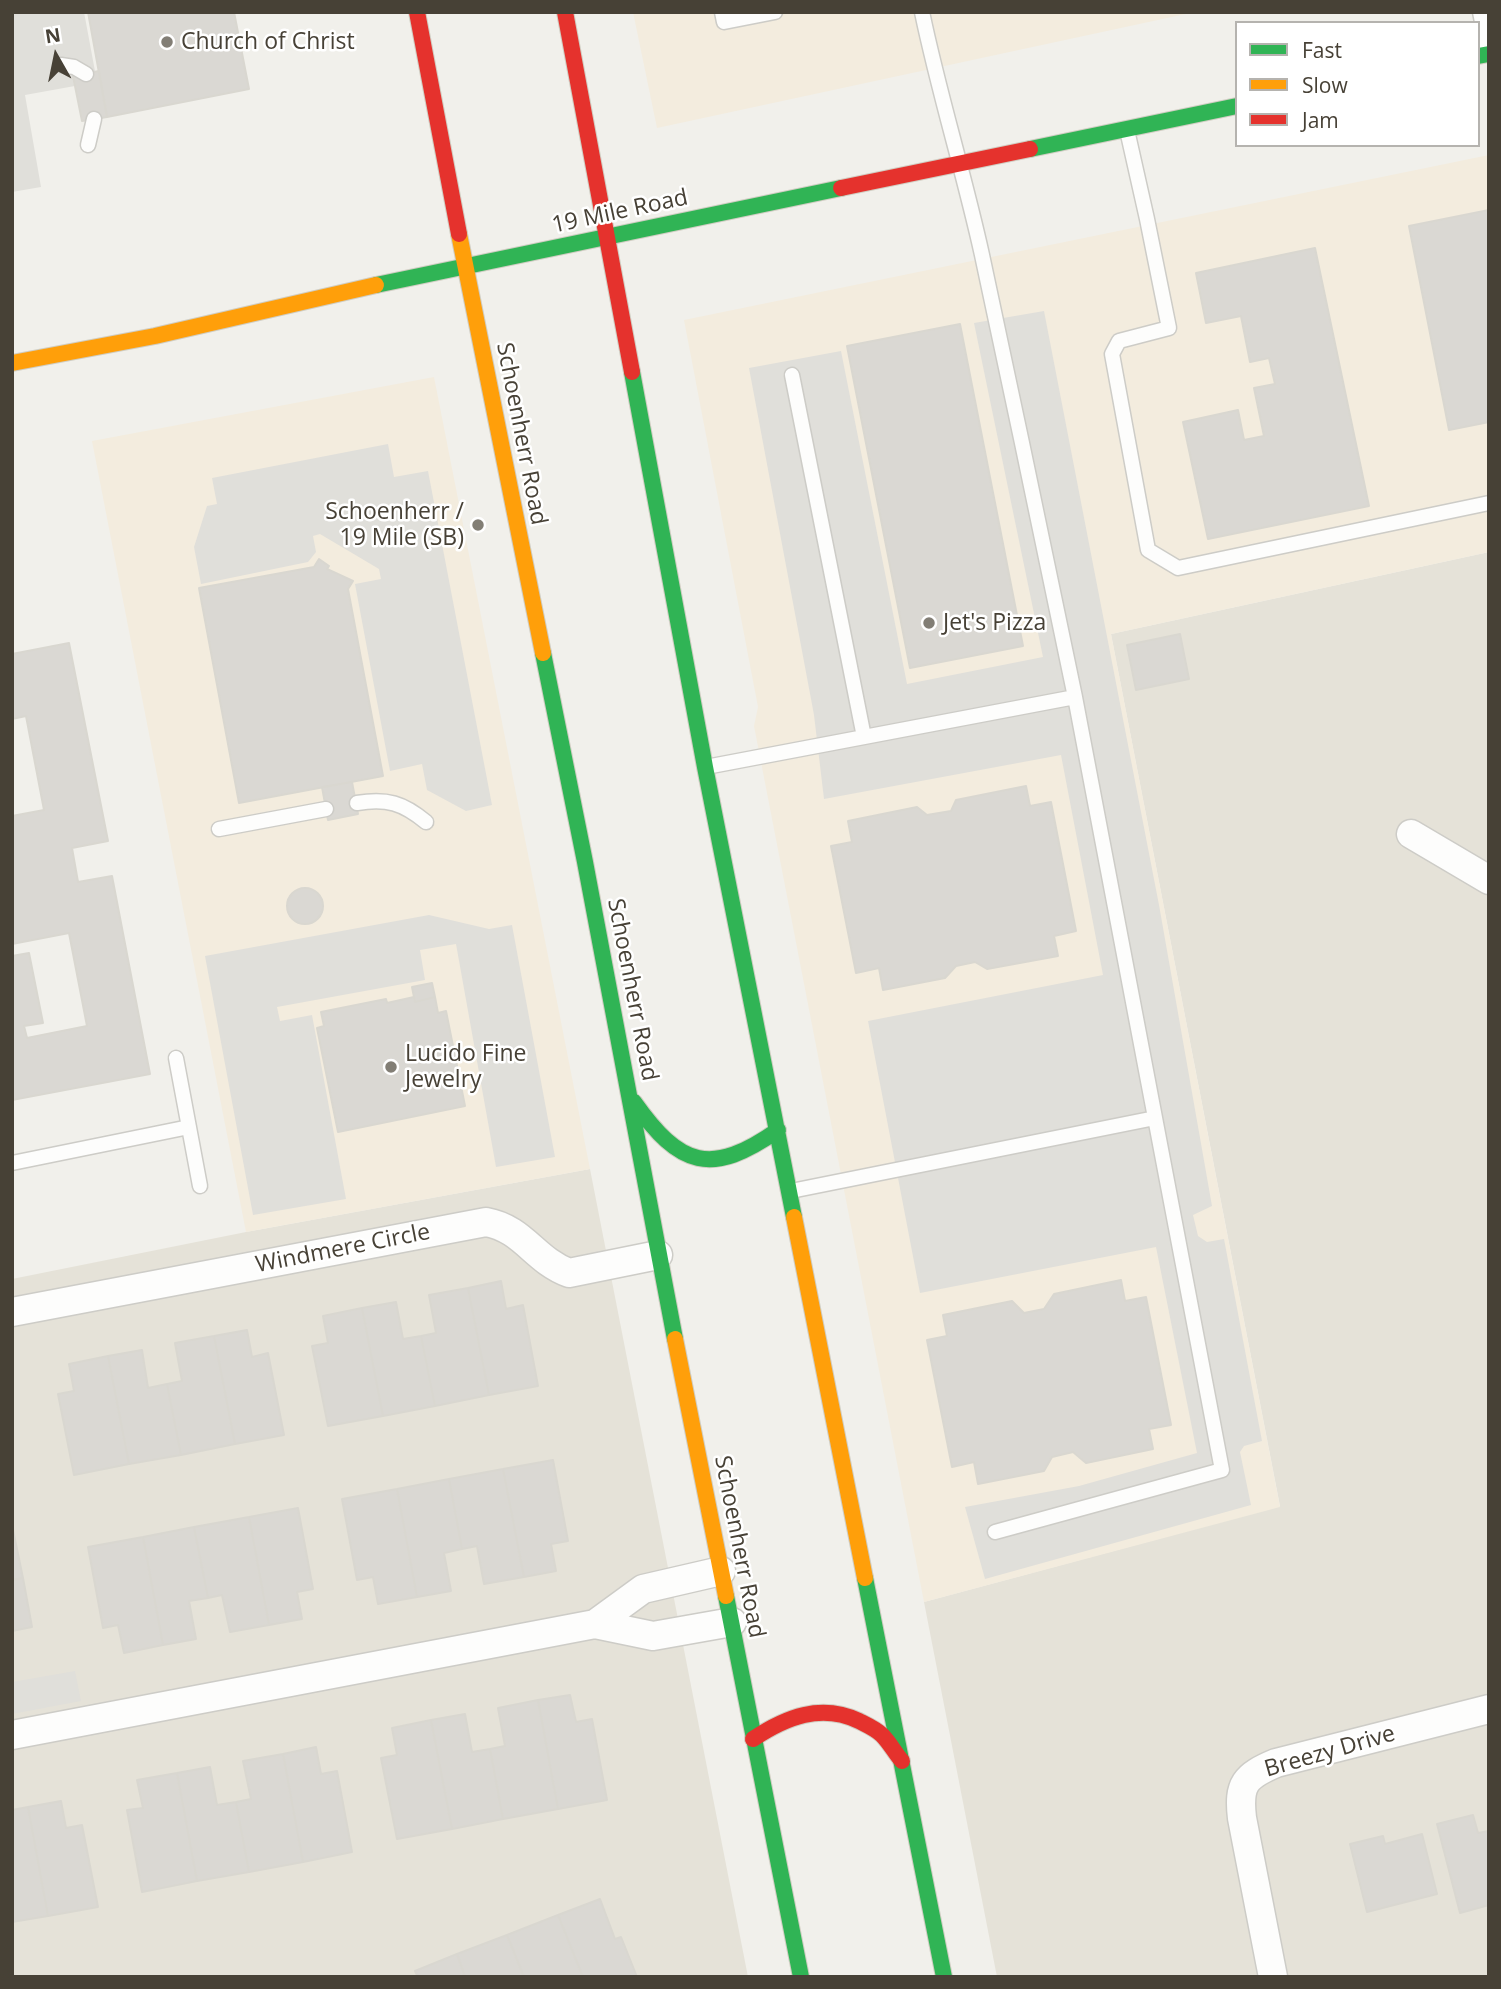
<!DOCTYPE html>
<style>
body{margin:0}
#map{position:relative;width:1501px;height:1989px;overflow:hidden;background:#f1f0eb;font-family:"Open Sans",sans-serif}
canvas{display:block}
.frame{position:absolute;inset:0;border:14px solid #474136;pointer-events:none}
.legend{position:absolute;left:1235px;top:21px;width:245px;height:126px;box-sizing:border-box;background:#fff;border:2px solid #b5b3af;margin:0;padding:9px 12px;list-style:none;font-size:21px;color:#474136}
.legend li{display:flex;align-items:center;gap:14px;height:35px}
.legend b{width:35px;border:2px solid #b5b3af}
.north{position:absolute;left:21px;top:21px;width:70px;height:70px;-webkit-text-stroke:5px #fff;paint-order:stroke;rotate:351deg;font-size:19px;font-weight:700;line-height:28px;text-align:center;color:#474136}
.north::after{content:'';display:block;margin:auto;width:24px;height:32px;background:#474136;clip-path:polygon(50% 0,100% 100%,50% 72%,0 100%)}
</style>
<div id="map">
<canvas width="1501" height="1989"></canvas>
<div class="frame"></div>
<ul class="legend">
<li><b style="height:9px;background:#30b455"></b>Fast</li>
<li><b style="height:9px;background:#ff9f0a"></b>Slow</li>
<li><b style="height:9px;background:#e5322d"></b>Jam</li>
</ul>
<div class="north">N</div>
</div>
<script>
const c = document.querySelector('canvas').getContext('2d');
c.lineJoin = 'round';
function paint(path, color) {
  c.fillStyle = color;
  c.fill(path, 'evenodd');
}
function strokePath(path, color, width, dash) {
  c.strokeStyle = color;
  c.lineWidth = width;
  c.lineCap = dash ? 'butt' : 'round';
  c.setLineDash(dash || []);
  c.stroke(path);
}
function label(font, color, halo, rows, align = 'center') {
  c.font = font + ' "Open Sans",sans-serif';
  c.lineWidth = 5;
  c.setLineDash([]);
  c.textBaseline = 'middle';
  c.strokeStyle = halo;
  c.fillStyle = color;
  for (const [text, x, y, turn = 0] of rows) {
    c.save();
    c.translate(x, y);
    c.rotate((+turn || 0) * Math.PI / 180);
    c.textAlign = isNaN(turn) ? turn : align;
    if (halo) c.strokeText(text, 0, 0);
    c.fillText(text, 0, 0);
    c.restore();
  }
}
paint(new Path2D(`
 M1489,552V1977H997L924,1602L1280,1506L1111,634Z
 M590,1169L748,1977H12V1279L246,1232Z`), '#e5e2d8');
paint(new Path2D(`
 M633,12H1195L657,128Z
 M1489,155V552L1111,634L1280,1507L924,1602L754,726L758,707L684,320Z
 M434,377L590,1169L246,1232L92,441Z`), '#f3ecde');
paint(new Path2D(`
 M12,12H84L97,82L25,95L41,187L12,192Z
 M1044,311L1159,905L1212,1206L1193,1215L1198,1236L1207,1242L1224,1239L1262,1441L1244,1446L1240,1452L1251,1505L985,1579L965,1507L1079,1486L1197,1453L1156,1247L920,1293L868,1021L1103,975L1061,755L824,799L814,715L749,368L841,351L907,684L1043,657L974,323Z
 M388,444L394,477L428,471L492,805L466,811L427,790L422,764L390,771L355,584L381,579L379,569L320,534L313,536L316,552L308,562L201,584L194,547L207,506L217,504L212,478Z
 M429,915L489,929L512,925L555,1157L496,1167L456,944L420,950L425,980L277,1007L280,1021L312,1015L346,1199L253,1215L205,956Z
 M75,1671L81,1701L12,1714V1682Z`), '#e0dfda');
const building = new Path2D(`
 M88,12H234L249,89L107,117Z
 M99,71L107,117L82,121L73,76Z
 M1489,210V422L1449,430L1409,226Z
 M1315,248L1369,506L1208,539L1183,422L1238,410L1244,440L1264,436L1254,388L1275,384L1269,358L1250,362L1241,316L1206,323L1196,273Z
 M960,324L1023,646L910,668L847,346Z
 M319,559L329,566L327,569L353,581L348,589L383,776L239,803L199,588L314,567Z
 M1180,634L1189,679L1136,690L1127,645Z
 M69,643L108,841L72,848L78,882L112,876L150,1074L12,1100V956L29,953L43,1023L24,1026L27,1038L87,1026L69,933L12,944V816L44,810L26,716L12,719V654Z
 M352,782L358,814L328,820L322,787Z
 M1026,786L1030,806L1051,802L1076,931L1054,936L1058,956L987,969L975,962L956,966L945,978L883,990L879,968L856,973L831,846L852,842L848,821L917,807L927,815L951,811L956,800Z
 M287 906a18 18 0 1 1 36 0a18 18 0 1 1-36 0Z
 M432,983L435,997L415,1002L412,987Z
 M414,997L415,1002L435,997L438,1013L446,1011L465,1106L338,1132L317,1028L324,1026L321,1012L386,999L387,1003Z
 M1121,1280L1125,1301L1146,1297L1171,1425L1149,1429L1153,1449L1086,1463L1073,1452L1052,1457L1044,1471L978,1484L974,1462L952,1467L927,1340L947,1336L943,1315L1012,1301L1024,1313L1044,1309L1054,1294Z
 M501,1281L506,1309L523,1305L538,1386L489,1395L468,1288Z
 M468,1288L489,1395L435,1406L421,1336L436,1333L429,1295Z
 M396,1302L403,1339L421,1336L435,1406L383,1416L362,1308Z
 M362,1308L383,1416L328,1426L312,1346L328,1343L323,1316Z
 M247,1330L252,1357L268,1353L284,1435L235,1444L214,1336Z
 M214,1336L235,1444L181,1455L167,1384L182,1381L175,1343Z
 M142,1350L148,1388L167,1384L181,1455L129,1464L108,1356Z
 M108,1356L129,1464L74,1475L58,1394L74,1391L69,1364Z
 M553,1460L568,1541L551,1544L556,1571L524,1577L503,1469Z
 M503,1469L524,1577L484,1584L477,1546L462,1549L449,1479Z
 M449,1479L462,1549L444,1553L451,1591L417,1597L397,1489Z
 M397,1489L417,1597L378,1604L373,1577L357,1580L342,1499Z
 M298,1508L313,1589L297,1592L302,1619L269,1625L249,1517Z
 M249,1517L269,1625L230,1632L222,1595L208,1598L194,1527Z
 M12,1525L23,1578L12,1580Z
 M194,1527L208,1598L189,1601L196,1639L163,1645L143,1537Z
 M143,1537L163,1645L124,1653L118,1625L103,1628L88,1547Z
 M23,1578L32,1627L12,1631V1580Z
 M570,1695L576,1722L592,1719L607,1800L558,1809L538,1700Z
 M538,1700L558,1809L503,1819L490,1749L505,1746L498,1708Z
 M465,1714L472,1752L490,1749L503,1819L452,1829L431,1720Z
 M431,1720L452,1829L397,1839L381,1758L397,1755L392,1728Z
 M316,1747L321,1774L337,1771L352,1852L303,1862L283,1754Z
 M283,1754L303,1862L249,1872L236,1802L251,1799L243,1761Z
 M210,1767L217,1805L236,1802L249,1872L197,1881L177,1773Z
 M177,1773L197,1881L142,1892L127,1810L143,1808L137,1780Z
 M61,1801L66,1828L82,1825L98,1907L48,1916L28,1807Z
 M28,1807L48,1916L12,1922V1810Z
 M1473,1815L1478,1833L1489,1831V1905L1460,1913L1437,1824Z
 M1422,1834L1437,1894L1367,1912L1350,1844L1383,1836L1385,1844Z
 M600,1899L615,1939L621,1937L637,1977H583L558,1915Z
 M558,1915L583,1977H524L507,1935Z
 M507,1935L524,1977H465L457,1954Z
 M457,1954L465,1977H418L415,1971Z`);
paint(building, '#dad8d3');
strokePath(building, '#d9d7d0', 2);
const lane = new Path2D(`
 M722,12L724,22L775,12
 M922,12C939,94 964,173 982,255C1014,402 1044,550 1075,697
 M1480,12L1488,52
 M61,65L74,67L86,74
 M1127,130L1147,219L1169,328L1119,341L1112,354L1148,550L1178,568L1489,503
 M88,145L94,119
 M792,375L864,737
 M706,767L1075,697L1222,1470L995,1532
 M357,803C387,798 403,803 426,822
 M219,829L326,809
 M176,1058L200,1186
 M12,1163L189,1127
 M791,1191L1155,1118`);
const street = new Path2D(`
 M1411,834L1489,880
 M12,1312L486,1222C524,1229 534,1260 569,1273L658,1255
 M721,1571L643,1589L595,1624L653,1636L732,1622
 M12,1735L595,1624
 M1273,1977L1242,1818C1238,1784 1245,1776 1276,1763L1489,1709`);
const fast = new Path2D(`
 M1478,56L1489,54
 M1030,149L1237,106
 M376,285L841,188
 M632,372L705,767L794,1217
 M543,653L585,862L675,1339
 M634,1102C680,1167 711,1177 778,1130
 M865,1578L944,1977
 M726,1596L801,1977`);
const slow = new Path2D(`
 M459,234L543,653
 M12,363L155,336L376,285
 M794,1217L865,1578
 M675,1339L726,1596`);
const jam = new Path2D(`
 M417,12L459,234
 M565,12L632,372
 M841,188L1030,149
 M753,1739C786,1717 821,1703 859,1721C867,1725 876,1729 882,1735C890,1743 895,1753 902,1761`);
strokePath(lane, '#cdccc7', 17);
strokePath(street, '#cdccc7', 31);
strokePath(fast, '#d0cdc2', 18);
strokePath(slow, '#d0cdc2', 18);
strokePath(jam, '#d0cdc2', 18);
strokePath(lane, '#fdfdfc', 14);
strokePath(street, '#fdfdfc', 28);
strokePath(fast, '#30b455', 16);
strokePath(slow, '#ff9f0a', 16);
strokePath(jam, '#e5322d', 16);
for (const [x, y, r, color] of [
 [167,42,7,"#827e75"],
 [478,525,7,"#827e75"],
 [929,623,7,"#827e75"],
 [391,1067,7,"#827e75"]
]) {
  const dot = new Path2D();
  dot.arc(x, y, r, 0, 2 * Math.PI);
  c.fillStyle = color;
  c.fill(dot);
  strokePath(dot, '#fff', 2.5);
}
label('23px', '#474136', '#fff', [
 ["Church of Christ",181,42],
 ["Schoenherr /",464,512,"right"],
 ["19 Mile (SB)",464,538,"right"],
 ["Jet's Pizza",943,623],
 ["Lucido Fine",405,1054],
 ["Jewelry",405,1080]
], 'left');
label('23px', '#474136', '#fff', [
 ["19 Mile Road",620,212,-12],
 ["Schoenherr Road",521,434,79],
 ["Schoenherr Road",632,990,79],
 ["Windmere Circle",343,1249,-11],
 ["Schoenherr Road",739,1547,79],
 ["Breezy Drive",1330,1752,-16]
]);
</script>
